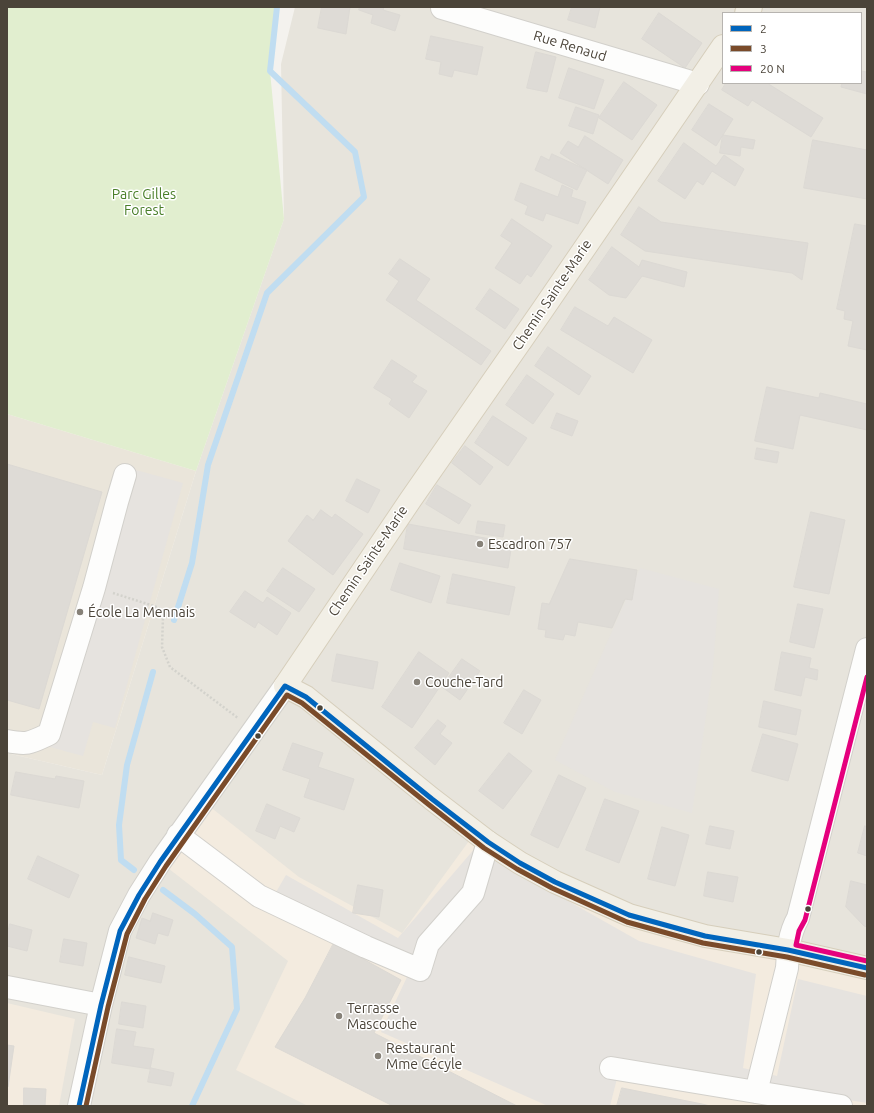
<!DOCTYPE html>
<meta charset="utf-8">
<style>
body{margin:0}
#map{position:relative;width:874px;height:1113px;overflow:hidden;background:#f4f2ee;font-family:Ubuntu,sans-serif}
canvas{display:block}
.frame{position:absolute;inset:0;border:8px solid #4b4439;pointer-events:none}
.legend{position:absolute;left:722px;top:12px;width:140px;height:72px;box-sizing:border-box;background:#fff;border:1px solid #b7b4b0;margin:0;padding:5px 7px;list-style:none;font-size:12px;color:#4b4439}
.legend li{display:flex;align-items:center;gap:8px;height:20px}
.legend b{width:20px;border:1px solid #b7b4b0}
</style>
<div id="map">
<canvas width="874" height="1113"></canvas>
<div class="frame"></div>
<ul class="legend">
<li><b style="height:5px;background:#0065bd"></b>2</li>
<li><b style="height:5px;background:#7a4b2a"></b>3</li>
<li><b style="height:5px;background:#e5007d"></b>20 N</li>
</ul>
</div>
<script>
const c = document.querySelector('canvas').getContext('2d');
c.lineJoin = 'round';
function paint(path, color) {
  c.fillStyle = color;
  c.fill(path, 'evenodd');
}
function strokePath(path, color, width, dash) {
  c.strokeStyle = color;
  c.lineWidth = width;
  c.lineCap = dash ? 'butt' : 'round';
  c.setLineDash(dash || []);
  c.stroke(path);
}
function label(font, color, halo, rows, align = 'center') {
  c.font = font + ' Ubuntu,sans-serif';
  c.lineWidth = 3;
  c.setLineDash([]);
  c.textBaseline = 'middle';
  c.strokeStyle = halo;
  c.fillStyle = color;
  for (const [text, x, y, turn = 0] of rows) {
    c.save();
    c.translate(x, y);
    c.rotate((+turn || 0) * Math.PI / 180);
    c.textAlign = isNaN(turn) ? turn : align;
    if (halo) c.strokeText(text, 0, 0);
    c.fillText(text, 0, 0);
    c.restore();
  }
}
paint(new Path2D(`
 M295,7H867V1106H7V753L102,775L196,471L284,219L281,64ZM723,13H861V83H723Z`), '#e7e4dc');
paint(new Path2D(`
 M204,802L299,877L402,933L474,834L633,906L867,967V1106H308L236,1070L288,961L160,862Z
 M7,1003L75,1019L59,1106H7Z`), '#f3ebdf');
paint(new Path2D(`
 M7,414L196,471L102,775L7,753Z`), '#eae5da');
paint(new Path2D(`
 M7,7H277L270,71L284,219L196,471L7,414Z`), '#e1eecf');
paint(new Path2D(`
 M125,467L183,483L115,728L93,722L83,756L46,746Z
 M640,568L719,589L713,667L692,813L615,792L555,760Z
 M476,847L554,893L639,941L756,974L743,1068L777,1076L798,979L867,996V1103L621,1063L610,1106H548L381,1032L408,975L268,906L286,875L398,938Z`), '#e6e3df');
strokePath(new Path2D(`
 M174,620L192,563L208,465L267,293L364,197L355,152L270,71L277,7
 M134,870L121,860L119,825L127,765L153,672
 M163,890L195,914L232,947L237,1009L192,1106`), '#c0ddf1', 6);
const building = new Path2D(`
 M322,7H350L346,34L318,28Z
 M360,7H384L383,10L400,15L395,31L371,23L373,15L359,10Z
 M572,7H600L595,28L568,20Z
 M659,13L702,43L685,68L642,39Z
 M431,36L483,47L477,75L454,70L452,77L439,74L441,62L426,59Z
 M536,52L556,57L547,92L527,88Z
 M569,68L604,80L594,109L559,98Z
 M861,71L867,72V94L841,87L842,83H861Z
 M624,82L657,105L632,140L599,118Z
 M726,83H767L823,118L811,137L752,100L748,106L722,90Z
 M709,104L733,119L716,146L692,130Z
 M576,107L599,115L593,134L569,126Z
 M723,135L755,140L753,149L741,147L740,156L720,153Z
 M585,136L623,160L608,184L560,153L568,141L578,147Z
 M813,140L867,150V199L804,188Z
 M684,143L716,166L724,155L744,169L735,186L712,171L703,185L697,181L685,199L658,181Z
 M552,154L587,170L577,190L535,170L541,156L549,160Z
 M521,183L558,197L562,185L573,190L571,197L586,202L578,224L546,213L543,221L525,214L528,206L515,200Z
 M639,207L661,222L808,243L802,280L792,273L645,251L621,235Z
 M512,219L552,246L531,277L527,274L520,284L495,268L512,243L501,236Z
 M855,224L867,226V350L848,346L853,321L844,319L845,311L837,309Z
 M612,247L639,267L642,260L687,272L684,287L642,276L626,298L609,295L589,280Z
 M400,259L430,279L416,300L491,351L481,365L386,300L399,281L389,274Z
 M490,289L519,309L505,329L476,309Z
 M575,307L608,326L614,317L652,340L633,373L561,330Z
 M548,347L591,376L579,395L535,366Z
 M392,360L417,376L412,382L427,391L409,418L389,404L392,399L374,388Z
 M527,375L554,394L533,424L506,405Z
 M767,387L819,398L820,393L867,404V430L800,415L793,449L755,441Z
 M557,413L578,421L572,436L551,428Z
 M493,416L527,438L508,466L475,443Z
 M465,446L493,467L480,485L452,463Z
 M757,448L779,452L777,463L755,459Z
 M7,464L102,492L39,709L7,700Z
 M357,479L380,490L368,513L346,501Z
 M437,485L471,505L459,524L426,504Z
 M321,510L332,518L335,514L363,534L333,575L288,541L307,515L313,520Z
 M811,512L845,520L829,594L794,587Z
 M478,521L505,525L503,537L476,533Z
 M408,524L512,543L508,568L404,549Z
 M570,559L637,570L632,600L625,599L612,628L578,622L575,636L565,634L563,640L545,637L546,630L538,629L542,603L549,604Z
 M400,563L440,576L431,603L391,590Z
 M283,568L315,589L299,612L267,591Z
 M453,574L515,587L509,615L447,603Z
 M245,591L263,603L267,597L291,613L277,635L258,622L255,628L230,612Z
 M798,604L823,609L814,648L790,642Z
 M419,652L449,673L412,728L382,707Z
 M782,652L811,658L809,668L818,670L817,680L805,677L801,696L775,690Z
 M337,654L378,662L373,689L332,681Z
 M462,659L480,671L460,700L442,687Z
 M524,690L541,700L522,734L504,723Z
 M764,701L801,710L796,735L759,727Z
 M438,720L446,726L440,734L452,743L435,765L415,748Z
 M763,734L798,744L788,781L752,771Z
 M293,743L323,753L318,767L354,779L344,810L304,797L310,779L283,770Z
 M509,753L532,771L503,809L479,791Z
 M16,772L55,779L56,776L84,781L79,808L11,795Z
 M559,775L586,788L558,848L531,835Z
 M605,799L639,811L619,863L586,850Z
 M267,804L300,818L294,832L280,826L275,839L256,831Z
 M710,826L734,831L730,849L706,844Z
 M865,826L867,827V856L858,853Z
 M662,827L689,835L675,886L648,879Z
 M38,856L79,875L69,898L28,879Z
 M708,872L738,877L733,902L704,896Z
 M851,881L867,885V927L864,926L846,907Z
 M358,885L383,890L379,917L353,913Z
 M153,913L173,920L168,936L158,933L155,944L136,938L142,918L150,921Z
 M10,924L32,930L27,951L7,946V936Z
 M64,939L87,943L83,966L60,962Z
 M334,943L401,980L374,1033L517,1106H393L275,1047L305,998Z
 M129,957L165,966L161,983L125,975Z
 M122,1002L146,1006L143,1028L119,1024Z
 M117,1029L136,1032L133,1046L154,1049L150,1069L112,1063Z
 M7,1045L14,1046L8,1087H7Z
 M151,1068L174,1073L171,1086L148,1082Z
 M24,1088L46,1089L45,1106H24Z
 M622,1088L702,1104L710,1106H617Z`);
paint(building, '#dedbd6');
strokePath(building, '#dcd9d4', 1);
const minor = new Path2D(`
 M442,8L698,84
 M7,741C28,745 30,743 49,734L94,588L117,502L125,475
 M178,835L259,896L366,947L420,970L428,944L473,893L488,842
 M7,987L101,1005
 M611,1068L841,1106
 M756,1092L787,968C788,950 789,934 798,918L867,649
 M79,1106L101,1005L120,931L139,895L160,862L285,686`);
const major = new Path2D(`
 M746,13L751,7
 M723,46L541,312L411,499L285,686L306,697L432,799L488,842L520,863L555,882L629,915L705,936L788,950L867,968`);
strokePath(minor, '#d2d0cb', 24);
strokePath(major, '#d6cebb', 24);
strokePath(new Path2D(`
 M113,593L157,607L161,610L163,617L162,647L170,667L238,718`), '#d3d2cc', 2.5, [2, 2]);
strokePath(minor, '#fdfdfc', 22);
strokePath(major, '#f2efe6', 22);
strokePath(new Path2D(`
 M79,1106L101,1005L120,931L139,895L160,862L285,686L306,697L432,799L488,842L520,863L555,882L629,915L705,936L788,950L867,968`), '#0065bd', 5);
strokePath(new Path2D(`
 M86,1106L108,1007L127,934L145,899L166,866L287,695L302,703L428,804L484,848L517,869L552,888L627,922L703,943L787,957L865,975`), '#7a4b2a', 5);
strokePath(new Path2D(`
 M867,677L805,920L799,931L796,945L867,961`), '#e5007d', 5);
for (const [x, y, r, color] of [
 [480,544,4,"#868178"],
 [80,612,4,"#868178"],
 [417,682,4,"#868178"],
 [320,708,3.5,"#4b4439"],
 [258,736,3.5,"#4b4439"],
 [808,909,3.5,"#4b4439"],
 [759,952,3.5,"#4b4439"],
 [339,1016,4,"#868178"],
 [378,1056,4,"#868178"]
]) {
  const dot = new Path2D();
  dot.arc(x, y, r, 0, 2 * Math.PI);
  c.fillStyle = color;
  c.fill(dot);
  strokePath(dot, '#fff', 1.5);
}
label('14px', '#4b4439', '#fff', [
 ["Rue Renaud",570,46,17],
 ["Chemin Sainte-Marie",552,295,-56],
 ["Chemin Sainte-Marie",368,561,-56]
]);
label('14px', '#4a7f2a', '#fff', [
 ["Parc Gilles",144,194],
 ["Forest",144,210]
]);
label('14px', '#4b4439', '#fff', [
 ["Escadron 757",488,544],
 ["École La Mennais",88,612],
 ["Couche-Tard",425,682],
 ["Terrasse",347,1008],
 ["Mascouche",347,1024],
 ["Restaurant",386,1048],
 ["Mme Cécyle",386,1064]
], 'left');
</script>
